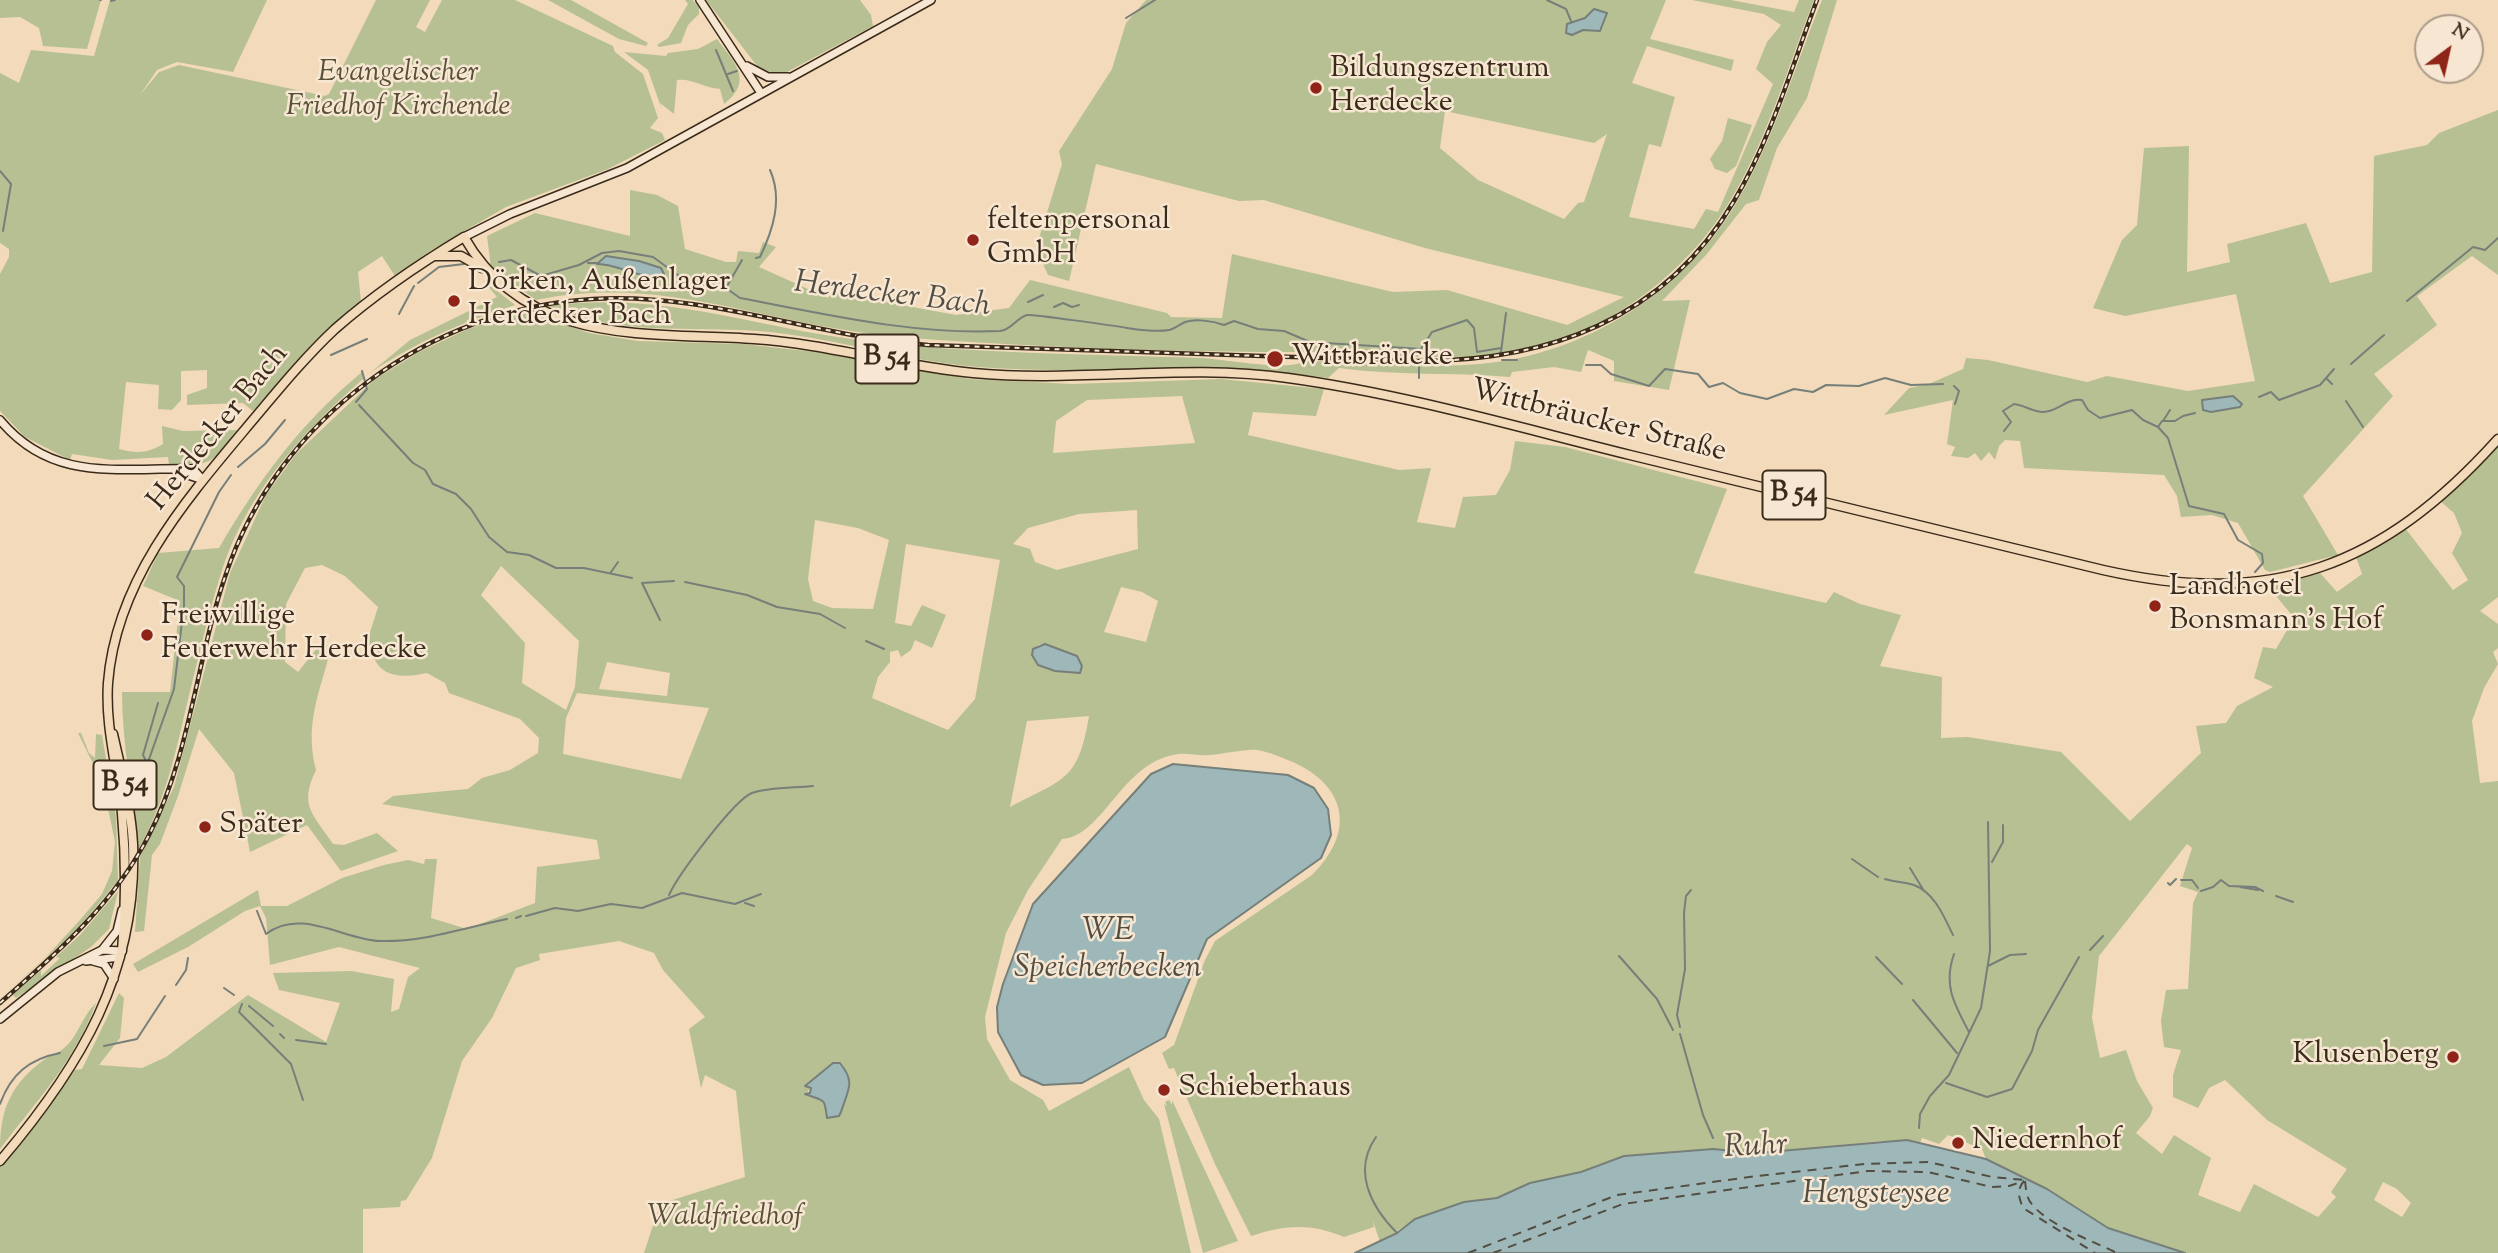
<!DOCTYPE html>
<meta charset="utf-8">
<style>
body{margin:0}
#map{position:relative;width:2498px;height:1253px;overflow:hidden;background:#f2daba;font-family:"Sorts Mill Goudy",serif}
canvas{display:block}
.north{position:absolute;left:2414px;top:14px;width:70px;height:70px;box-sizing:border-box;background:#f7e7d2;border:2px solid #ab9b88;border-radius:50%;rotate:33deg;font-size:19px;font-weight:700;line-height:28px;text-align:center;color:#3a2a1a}
.north::after{content:'';display:block;margin:auto;width:24px;height:32px;background:#8f2418;clip-path:polygon(50% 0,100% 100%,50% 72%,0 100%)}
</style>
<div id="map">
<canvas width="2498" height="1253"></canvas>
<div class="north">N</div>
</div>
<script>
const c = document.querySelector('canvas').getContext('2d');
c.lineJoin = 'round';
function paint(path, color) {
  c.fillStyle = color;
  c.fill(path, 'evenodd');
}
function strokePath(path, color, width, dash) {
  c.strokeStyle = color;
  c.lineWidth = width;
  c.lineCap = dash ? 'butt' : 'round';
  c.setLineDash(dash || []);
  c.stroke(path);
}
function label(font, color, halo, rows, align = 'center') {
  c.font = font + ' "Sorts Mill Goudy",serif';
  c.lineWidth = 5;
  c.setLineDash([]);
  c.textBaseline = 'middle';
  c.strokeStyle = halo;
  c.fillStyle = color;
  for (const [text, x, y, turn = 0] of rows) {
    c.save();
    c.translate(x, y);
    c.rotate((+turn || 0) * Math.PI / 180);
    c.textAlign = isNaN(turn) ? turn : align;
    if (halo) c.strokeText(text, 0, 0);
    c.fillText(text, 0, 0);
    c.restore();
  }
}
paint(new Path2D(`
 M0,0H101L87,49L43,46L39,28L20,17L0,18Z
 M110,0H267L233,72L177,62L157,70L140,95L159,72L179,65L325,96L329,94L376,0H430L416,27L425,32L442,0H515L613,46L615,52L643,74L658,118L650,128L662,133L665,140L608,169L506,207L430,251L395,276L382,256L358,272L361,302L307,350L253,411L243,403L187,405V395L207,388V370L181,371V400L172,410L158,409L159,385L126,382L119,449C137,454 148,453 163,444L162,426L183,431L237,430C210,464 214,466 169,464L168,457L112,460L72,454L70,460L25,437L0,411V274L9,257V249L0,243V73L19,83L31,50L94,56Z
 M548,0H571L648,43L646,46L619,39Z
 M685,0H693L699,8V14L688,25L681,43L659,47L657,45L668,38L688,4Z
 M706,0H860L871,15L873,26L787,72L773,73L758,67Z
 M1146,0H1666L1650,39L1734,60L1731,71L1647,46L1632,83L1675,97L1661,147L1649,144L1629,217L1694,229L1706,209L1718,212L1773,84L1756,69L1767,42L1781,25L1764,14L1692,0H1731L1794,12L1799,0H1814C1779,89 1753,194 1682,262C1641,303 1587,336 1530,349C1454,366 1378,351 1301,352C1202,352 1104,350 1005,344C956,341 907,339 858,332C745,316 652,276 536,300L491,268L487,236L535,213L630,236V190L657,195L678,206L685,249L726,262H736L738,251L759,253L763,242L776,247L759,267L828,298L832,292L956,315L1009,308L1030,280L1167,313L1171,317L1222,318L1232,254L1393,292L1447,290L1567,325L1624,297L1425,248L1264,200L1239,201L1096,164L1069,281L1048,275L1036,248L1062,164L1059,151L1112,69L1126,23ZM1445,111L1594,143L1607,134L1584,202L1578,203L1564,219L1478,180L1440,148Z
 M1822,0H1837L1807,98L1777,148L1759,200L1746,204L1706,255L1662,301L1690,300L1669,390L1614,381V361L1588,350L1581,372L1554,367L1512,372L1510,377C1453,372 1396,376 1339,368L1328,378C1211,361 1095,376 978,367C904,361 833,337 758,331C688,326 616,336 549,306C662,291 749,326 858,340C972,354 1086,354 1201,358C1225,359 1287,372 1305,361C1363,361 1421,369 1479,364C1584,355 1686,292 1738,200C1774,139 1795,66 1822,0Z
 M717,39C735,63 754,81 724,104L720,89C705,88 691,78 677,80L674,114L660,103L662,110L648,70L624,52L666,56L668,53L698,49Z
 M2498,110V275L2472,256L2417,296L2437,325L2374,374L2393,396L2303,496L2338,555L2270,572L2265,570L2238,523L2212,515L2181,517L2177,496L2164,475L2024,468L2020,441L2005,440L1999,446L1995,460L1989,452L1981,461L1975,453L1968,458L1951,456L1955,447L1947,444L1953,400L1884,415L1909,388L1929,384L1963,369L1966,358L1988,360L2087,382L2107,376L2188,391L2255,381L2236,294L2125,316L2093,308L2122,240L2137,225L2144,148L2189,146L2187,272L2230,262L2227,244L2306,223L2330,283L2372,272L2374,156L2427,145L2439,133Z
 M1728,118L1752,125L1736,166L1727,173L1715,169L1710,159L1722,141Z
 M483,280L515,305C463,322 416,342 370,373L410,340L497,297Z
 M525,311L589,333L638,341L743,344L815,352L970,379L1072,384L1221,379L1324,389L1316,416L1253,412L1248,435L1399,470L1431,468L1417,522L1455,528L1463,497L1496,495L1510,470L1515,441L1565,447L1727,489L1694,573L1826,603L1834,592L1860,604L1901,615L1880,666L1942,677L1941,738L1968,737L2061,752L2130,821L2201,753L2196,726L2226,723L2237,706L2273,687L2254,678L2263,647L2276,649L2294,618L2269,587L2320,573L2337,592L2362,574L2356,557L2405,528L2453,590L2468,580L2452,553L2462,533L2454,513L2440,501L2498,445V597L2480,611L2498,624V648L2493,652L2498,664L2484,688L2472,721L2480,783L2498,781V1253H2185L2108,1228L2047,1189L1986,1159L1982,1149L1948,1135L1939,1144L1922,1138L1920,1143L1882,1141L1757,1153L1713,1149L1676,1151L1599,1164L1581,1172L1530,1183L1497,1198L1464,1202L1415,1219L1380,1242L1373,1221L1374,1227L1344,1237C1309,1223 1287,1225 1251,1236L1215,1164L1174,1068L1169,1069L1162,1053L1174,1045L1205,960L1215,941L1312,875C1355,833 1348,787 1293,762C1283,758 1269,752 1258,750C1243,749 1225,754 1210,755C1199,756 1188,753 1178,754C1121,762 1104,836 1062,839L1028,890L1006,933L985,1017L987,1039L1010,1080L1043,1100L1049,1111L1129,1067L1144,1100L1159,1119L1191,1253H644L660,1204L745,1177L736,1091L705,1075L701,1088L689,1029L705,1017L663,970L654,953L619,941L539,954L540,960L516,968L492,1018L462,1061L432,1158L406,1200L401,1201L400,1207L363,1209V1253H0V1164L75,1070L82,1069L119,993L124,998L120,1038L99,1065L142,1068L166,1057L248,995L326,1042L340,1003L279,990L273,973L352,971L394,979L391,1012L399,1009L408,977L420,968L339,947L270,965L266,918L260,906L245,911L188,947L138,972L133,964L258,890L261,906H287L342,878L384,865L408,860L424,864L425,859H437L431,918L467,929L535,903L537,867L600,859L597,840L382,804L393,796L468,789L482,778L510,770L538,753L539,738L520,719L449,693L445,683L427,673C404,678 378,679 372,651L365,648L378,607L345,576L322,565L305,568L286,604L285,662L298,672L322,642L331,648C320,692 304,724 316,770C298,806 314,815 333,844L344,845L377,833L398,851L341,871L307,825L250,852L234,773L199,729L178,796L160,844L152,855L144,931L135,932L140,857L174,787L230,573L266,495L296,454L374,380L419,352L468,329ZM1182,396L1195,443L1053,453L1056,421L1087,400ZM1137,510L1138,549L1057,570L1035,562L1030,549L1013,544L1028,528L1079,514ZM815,520L858,528L889,540L873,609L832,608L813,601L808,579ZM906,544L1000,560L975,699L948,730L872,698L878,677L890,662V652L898,650L901,657L911,650L915,640L932,648L946,615L922,605L911,626L895,623ZM501,566L579,641L575,687L566,710L522,683L525,643L481,595ZM1121,587L1142,592L1158,601L1146,642L1104,632ZM1040,644L1061,651L1071,673L1038,665L1033,649ZM607,662L670,673L667,696L599,689ZM577,693L709,708L681,779L563,754L566,718ZM1089,716C1078,781 1065,778 1010,807L1027,721ZM2187,844L2192,848L2180,886L2198,892L2193,903L2188,989L2166,990L2161,1021L2164,1047L2181,1050L2173,1075V1097L2198,1108L2209,1088L2225,1080L2267,1120L2347,1169L2331,1192L2336,1197L2318,1217L2254,1184L2240,1212L2198,1195L2211,1158L2174,1135L2162,1154L2136,1133L2150,1116L2153,1108L2137,1081L2126,1050L2100,1058L2092,1018L2099,956ZM841,1063C856,1083 848,1090 841,1112L826,1114L828,1107L824,1101L806,1094L818,1076ZM2383,1182L2397,1189L2411,1203L2402,1217L2374,1200Z
 M362,372L363,379C304,431 251,488 224,564C211,603 202,644 192,683C178,740 168,798 138,850C133,796 122,745 122,692H170L180,601L143,586L158,553L219,548C260,478 300,424 362,372Z
 M78,733H81L89,753L95,758L96,734L102,735L116,817L118,880L81,926L0,999L47,956L80,920L102,894L112,871L115,842L103,784Z
 M118,891L109,929L91,947L16,998L13,995L41,970V976L60,958L56,957L80,935Z
 M96,1003C76,1059 36,1102 0,1149C0,1108 12,1083 45,1059C51,1055 59,1053 64,1048C78,1037 82,1016 96,1003Z
 M1169,1100L1172,1105V1100L1238,1241L1203,1253L1164,1104L1167,1106L1165,1102Z`), '#b7c092');
const water = new Path2D(`
 M1594,9L1607,13L1600,31L1583,30L1572,35L1566,33L1567,24L1585,18Z
 M606,256L639,261L661,268L664,274C647,283 617,263 597,264Z
 M2233,396L2242,404L2240,407L2211,412L2203,410L2202,400Z
 M1045,644L1077,656L1082,666L1080,673L1055,671L1038,665L1032,655L1033,649Z
 M1173,764L1288,775L1314,788L1328,809L1331,835L1321,858L1207,939L1165,1037L1082,1083L1043,1085L1021,1075L998,1032L997,1007L1003,984L1033,904L1151,774Z
 M833,1063H840C856,1083 848,1089 841,1112L839,1116L827,1118C824,1097 826,1102 805,1094L810,1093L811,1088L805,1086Z
 M1907,1140L1986,1159L2047,1189L2108,1228L2185,1253H1355L1397,1233L1415,1219L1464,1202L1497,1198L1530,1183L1581,1172L1624,1156L1713,1149L1757,1153Z`);
paint(water, '#9eb8b9');
strokePath(water, '#767f79', 2);
strokePath(new Path2D(`
 M100,0H101
 M1547,0L1566,9L1571,21
 M111,1L115,0
 M1126,18L1155,0
 M716,50L733,91
 M728,74L737,71
 M0,171L11,184L3,231
 M756,258L760,257C773,230 783,199 770,170
 M499,262L511,260L541,276L579,265L602,253L619,251L653,257L686,281L726,288L740,298C825,314 913,335 1000,331C1012,330 1016,318 1027,315C1032,314 1116,326 1127,328C1138,330 1158,332 1169,330C1174,329 1179,325 1183,323C1194,318 1213,321 1224,325L1234,321L1258,329L1284,331L1310,342L1421,349L1432,332L1467,320L1474,328L1477,352L1501,348
 M588,263H597
 M418,283L439,267L464,264
 M726,288L742,260
 M2407,301L2473,247L2485,250L2498,238
 M1028,302L1043,295
 M1054,307L1063,303L1072,307L1079,305
 M399,314L414,286
 M1501,352L1506,313
 M331,355L367,339
 M1502,360H1517
 M1419,364V378
 M2351,364L2384,335
 M1586,365H1601L1611,374L1649,386L1665,369L1698,374L1709,387L1723,383L1740,393L1767,399L1794,389L1813,392L1826,385L1859,386L1885,378L1911,385L1943,384
 M2327,379L2332,384
 M1954,386L1959,391L1955,404
 M2259,397L2271,392L2279,400L2320,385L2334,369
 M2346,401L2363,427
 M356,402L367,389L362,371
 M359,405L413,463L425,470L433,484L456,494L471,509L489,537L507,552L529,555L556,568H584L632,578
 M2163,421L2170,410
 M2158,427L2168,438L2189,506L2224,514L2238,540L2262,554L2263,563L2255,572
 M2004,431L2011,422L2003,411L2014,404C2024,405 2033,412 2043,412C2058,412 2066,398 2082,400L2088,410L2100,418L2132,410L2143,420L2158,427L2162,421H2175L2183,416L2195,413
 M238,467L265,444L285,420
 M611,572L618,562
 M685,582L747,595L777,607L820,614L845,628
 M660,620L642,583L674,581
 M866,641L884,649
 M146,761L143,755L158,703
 M151,786L145,783L143,776L174,689L184,605V586L177,577L219,492L231,475
 M1852,859L1878,877
 M1992,862L2003,842V825
 M1910,868L1924,891
 M1885,879C1895,882 1905,882 1914,885C1935,893 1944,917 1953,935
 M2181,880H2192L2198,888
 M2168,883L2170,885L2176,879
 M2240,887L2258,890
 M2201,891L2213,887L2221,880L2229,886L2255,887L2263,891
 M669,895C678,875 734,800 752,793C769,787 794,788 813,786
 M2276,896L2293,902
 M745,903L754,906
 M257,911L266,934C301,907 344,940 380,941C425,942 463,928 507,919
 M526,916L555,908L578,911L611,904L642,908L682,893L735,904L761,894
 M516,918L521,916
 M2090,950L2103,936
 M1954,954C1943,985 1954,1004 1969,1032
 M1619,956L1657,999L1673,1030
 M1876,957L1902,984
 M1988,966L2010,955L2026,954
 M176,985L186,970L188,958
 M224,988L234,995
 M1913,1000L1957,1053
 M242,1004L239,1012L291,1064L303,1100
 M249,1006L273,1026
 M1680,1027L1677,1015L1685,969L1684,913L1686,896L1691,890
 M280,1034L284,1038
 M1680,1034L1703,1115L1713,1138
 M296,1040L326,1044
 M104,1046L137,1039L165,996
 M1946,1083L1987,1097L2012,1089L2032,1051L2038,1030L2079,957
 M0,1104C11,1074 29,1059 60,1053
 M1919,1128L1920,1114L1930,1096L1949,1075L1981,1008L1990,951L1988,822
 M1376,1137C1352,1171 1371,1207 1397,1233`), '#767f79', 2);
strokePath(new Path2D(`
 M2024,1181C2016,1190 2019,1198 2023,1208L2095,1253
 M2025,1181C2026,1188 2026,1197 2031,1203C2047,1225 2093,1241 2117,1253
 M1468,1253L1617,1195L1757,1176L1865,1164L1929,1162L1992,1177L2025,1180
 M1493,1253L1623,1204L1868,1171L1928,1172L1992,1187L2009,1186L2024,1181`), '#534e42', 2, [9, 7]);
const secondary = new Path2D(`
 M700,0L761,93
 M747,66L768,77H788
 M464,237L510,214L627,168L931,0
 M0,420C53,484 121,467 193,469L203,480
 M176,471L203,480
 M102,950L122,951
 M86,961L120,957
 M93,961L104,964L114,979
 M0,1019L58,972L102,950L117,931L122,910`);
const primary = new Path2D(`
 M435,256H461L482,268
 M122,951C126,906 126,858 122,814C118,769 105,728 108,683C116,581 184,502 247,427C275,394 303,359 335,329C375,294 419,264 464,237C527,347 646,332 754,339C828,344 899,366 973,373C1078,383 1184,363 1288,378C1404,394 1517,427 1630,455C1787,494 1945,531 2103,570C2272,608 2382,568 2498,439
 M0,1161C80,1067 138,972 133,844C131,807 121,770 113,734`);
strokePath(secondary, '#3a2a1a', 10);
strokePath(primary, '#3a2a1a', 11);
strokePath(secondary, '#f7e7d2', 7);
strokePath(primary, '#f2daba', 8);
const rail = new Path2D(`
 M0,1003C57,953 114,904 149,835C191,753 196,660 226,574C278,419 430,308 593,299C706,292 816,337 928,345L1415,361C1547,362 1665,319 1734,201C1771,139 1792,66 1817,0`);
strokePath(rail, '#3a2a1a', 4.5);
strokePath(rail, '#f7e7d2', 2, [5]);
for (const [x, y, r, color] of [
 [1316,88,7,"#8f2418"],
 [973,240,7,"#8f2418"],
 [454,301,7,"#8f2418"],
 [1275,359,9,"#8f2418"],
 [2155,606,7,"#8f2418"],
 [147,635,7,"#8f2418"],
 [205,827,7,"#8f2418"],
 [2453,1057,7,"#8f2418"],
 [1164,1090,7,"#8f2418"],
 [1958,1143,7,"#8f2418"]
]) {
  const dot = new Path2D();
  dot.arc(x, y, r, 0, 2 * Math.PI);
  c.fillStyle = color;
  c.fill(dot);
  strokePath(dot, '#f7e7d2', 2.5);
}
for (const [x, y, w] of [
 [887,359,63],
 [1794,495,63],
 [125,785,63]
]) {
  const box = new Path2D();
  box.roundRect(x - w / 2, y - 24.5, w, 49, 5);
  c.fillStyle = '#f7e7d2';
  c.fill(box);
  strokePath(box, '#3a2a1a', 2);
}
label('bold 28px', '#3a2a1a', null, [
 ["B 54",887,359],
 ["B 54",1794,495],
 ["B 54",125,785]
]);
label('30px', '#3a2a1a', '#f7e7d2', [
 ["Bildungszentrum",1330,71],
 ["Herdecke",1330,105],
 ["feltenpersonal",987,223],
 ["GmbH",987,257],
 ["Dörken, Außenlager",468,284],
 ["Herdecker Bach",468,318],
 ["Wittbräucke",1291,359],
 ["Landhotel",2169,589],
 ["Bonsmann's Hof",2169,623],
 ["Freiwillige",161,618],
 ["Feuerwehr Herdecke",161,652],
 ["Später",219,827],
 ["Klusenberg",2439,1057,"right"],
 ["Schieberhaus",1178,1090],
 ["Niedernhof",1972,1143]
], 'left');
label('italic 30px', '#595038', '#f7e7d2', [
 ["Evangelischer",398,75],
 ["Friedhof Kirchende",398,109],
 ["Waldfriedhof",725,1219]
]);
label('30px', '#3a2a1a', '#f7e7d2', [
 ["Wittbräucker Straße",1598,423,14],
 ["Herdecker Bach",220,429,-51]
]);
label('italic 32px', '#534e42', '#f7e7d2', [
 ["Herdecker Bach",892,297,7],
 ["WE",1108,934],
 ["Speicherbecken",1108,971],
 ["Ruhr",1756,1149,-3],
 ["Hengsteysee",1876,1197]
]);
</script>
